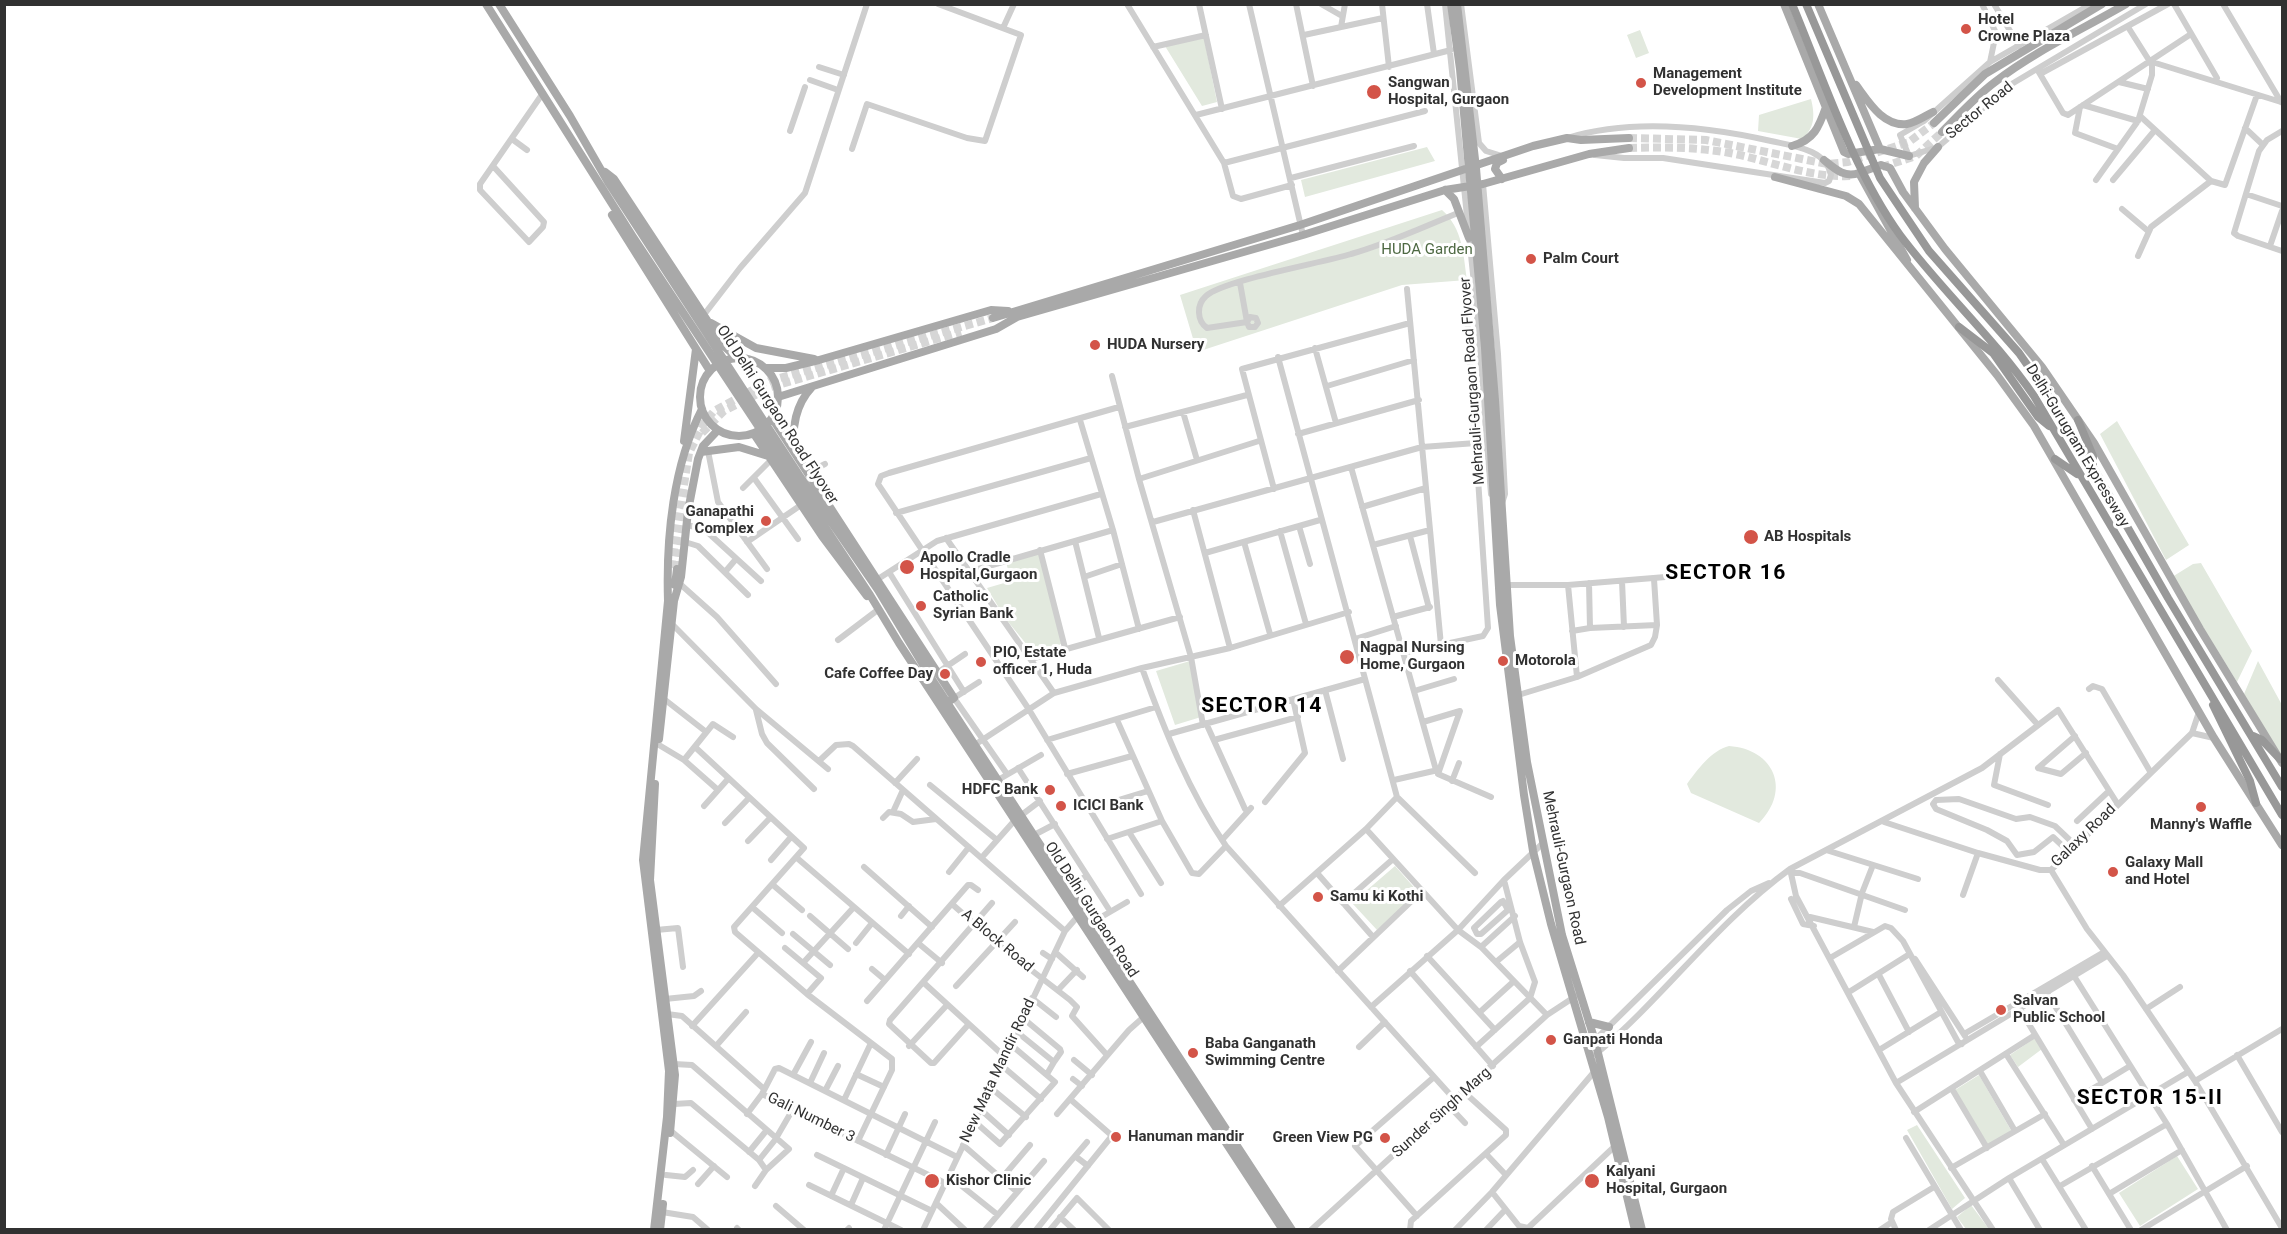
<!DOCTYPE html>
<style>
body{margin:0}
#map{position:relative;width:2287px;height:1234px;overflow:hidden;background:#fff;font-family:Roboto,sans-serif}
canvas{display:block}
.frame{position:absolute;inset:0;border:6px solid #313131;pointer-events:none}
</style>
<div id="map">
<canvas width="2287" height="1234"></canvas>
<div class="frame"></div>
</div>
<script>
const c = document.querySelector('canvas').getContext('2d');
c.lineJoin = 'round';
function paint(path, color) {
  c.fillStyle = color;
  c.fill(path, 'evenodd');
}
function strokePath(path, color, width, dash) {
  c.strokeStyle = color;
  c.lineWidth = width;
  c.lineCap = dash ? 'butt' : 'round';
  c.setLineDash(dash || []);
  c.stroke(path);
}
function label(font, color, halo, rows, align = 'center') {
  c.font = font + ' Roboto,sans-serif';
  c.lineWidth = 6;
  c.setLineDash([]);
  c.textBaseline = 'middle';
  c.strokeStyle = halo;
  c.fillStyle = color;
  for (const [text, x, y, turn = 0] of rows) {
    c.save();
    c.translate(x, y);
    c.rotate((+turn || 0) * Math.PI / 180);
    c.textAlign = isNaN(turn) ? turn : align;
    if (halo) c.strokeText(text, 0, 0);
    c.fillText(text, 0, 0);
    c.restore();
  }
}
paint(new Path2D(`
 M1640,30L1649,53L1636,58L1627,35Z
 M1204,38L1217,102L1202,106L1165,46Z
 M1811,99C1815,115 1815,128 1802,139L1758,131L1759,115Z
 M1427,147L1435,161L1305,197L1301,180Z
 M1442,210C1463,229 1463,253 1467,280L1402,285L1197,352L1180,295Z
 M2117,421L2189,545L2166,560L2100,434Z
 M1041,553L1063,643L1036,656L1005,618L987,588L1011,581L1006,562Z
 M2201,563L2252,651L2237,682L2172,577L2193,564Z
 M1190,661L1201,717L1175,725L1156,671Z
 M2258,661L2282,705V757L2244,694Z
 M1729,746C1774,749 1792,790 1759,823L1691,793L1687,784C1697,770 1712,750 1729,746Z
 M1395,866L1419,893L1377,930L1352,903Z
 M2035,1038L2042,1049L2018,1067L2010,1055Z
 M1979,1075L2012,1132L1988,1145L1955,1090Z
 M1917,1125L1965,1198L1952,1209L1907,1130Z
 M2177,1156L2198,1189L2140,1226L2119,1193Z
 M1971,1205L1989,1229H1966L1957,1217Z`), '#e2e9de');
strokePath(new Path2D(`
 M1629,138L1706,140L1827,164L1848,162L1909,142L1934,123
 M1629,148C1663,147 1696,147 1730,153C1771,161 1809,178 1851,176
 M1882,167L1916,156L1942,132
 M702,433L724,411L771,387L961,332
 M671,568L689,453L704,423L714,411L769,381L993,318
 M677,569L687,488`), '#d6d6d6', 8, [8, 4]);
strokePath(new Path2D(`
 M1127,4L1224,163L1233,196L1241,199L1292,185
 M1199,4L1222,109
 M1249,4L1303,235
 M1296,4L1313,86
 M1321,4L1342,16
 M1382,4L1389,67
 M1427,4L1434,54
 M1445,4L1476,303L1491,494
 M1461,4L1479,143L1486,151L1502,156
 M1982,4L1996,33L1990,62
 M1994,4L2019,46
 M2091,4L1990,62L1924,121L1900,135L1909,156L1938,147L2010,85L2146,4
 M2174,4L2217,78
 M2223,4L2281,102
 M1341,27L1345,4
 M1003,28L1014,4
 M1304,35L1383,18
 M1153,47L1206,35
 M2149,61L2281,102
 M819,67L844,75
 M2037,69L2063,113L2068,115L2191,34
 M2040,74L2168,4
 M810,80L838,90
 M2119,82L2148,89
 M2083,105L2138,121
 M2080,107L2075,133L2118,149
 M1196,115L1451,50
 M2140,116L2211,181L2225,185L2257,95
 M2245,128L2262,144
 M790,131L805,87
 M2282,131L2267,140L2259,151L2234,233L2238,236L2282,251
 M1567,138C1632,118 1705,126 1771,141C1793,146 1826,149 1831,175L1829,181L1825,183L1663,158H1624L1595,155
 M512,139L527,150
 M852,149L867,104L967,138L985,141L1021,35L938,4
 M1224,163L1425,111
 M493,166L544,222L543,227L529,242L480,190V184L543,93
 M1291,178L1414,146
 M2096,180L2138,121L2152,75V65L2128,27
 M2113,180L2155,130
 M1483,184L1498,354L1505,494L1502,503
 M2246,194L2282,206
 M2122,209L2148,231
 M2270,246L2282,211
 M2138,256L2151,227L2211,181
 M1240,283L1247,322L1249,327H1255L1258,323L1256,318L1250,317L1247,322L1207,328C1197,321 1196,305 1206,296C1224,280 1322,263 1351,254C1387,244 1423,227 1458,213
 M1407,289L1441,645
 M703,316L740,268L805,193L867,4
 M1315,348L1336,423
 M1278,357L1397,797L1475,873
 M1112,376L1139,479L1191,657L1203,725
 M1327,386L1414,360
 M1119,407L889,473L881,476L878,484L1028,708L1141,894
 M1183,412L1197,460
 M1080,420L1113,530L1139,629
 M1125,427L1247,395
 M1298,434L1419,400
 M708,451L718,502L767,569
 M1351,467L1436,770
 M807,473L825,464
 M754,478L798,539
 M1139,479L1259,441
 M743,488L771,460
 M1274,489L1242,369L1410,323
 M1362,507L1426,488
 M1193,510L1230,648
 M896,513L1091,458
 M1153,522L1422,447L1476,443L1487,452
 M687,525L704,529L761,581
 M1299,526L1310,564
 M1280,531L1306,624
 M1410,536L1429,608
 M946,538L1054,693
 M1075,541L1099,638
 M685,542L698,546L748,595
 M747,542L801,505
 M1244,542L1270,634
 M1373,545L1430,530
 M1040,550L1065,648
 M1205,553L1320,520
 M725,572L736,559
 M889,572L964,692
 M968,572L1113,530
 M1084,577L1122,564
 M878,579L937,541L1101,494
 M1622,581L1624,627
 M679,583L717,617L776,684
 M1589,583L1590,628L1657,625L1654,579
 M1503,585H1568L1690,575
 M1568,585L1577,677
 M1393,617L1430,607
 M671,623L756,709L828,769
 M1572,631L1590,628
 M1355,639L1396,626
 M838,640L879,609
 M1403,653L1483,636L1488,628L1465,284
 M1031,659L1180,617
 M1142,668C1164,729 1189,792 1226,846L1455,1100
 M934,675L965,654
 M1998,680L2038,725
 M979,682L954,698L1007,774
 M2089,689L2093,686L2102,689L2151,773
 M1325,690L1343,759
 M1414,691L1454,679
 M1515,696L1577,677L1651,645L1655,637L1657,625
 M664,699L705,731
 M756,710L762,734L767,743L814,789
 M1117,720L1162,821L1192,873L1199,874L1226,846
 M1423,722L1460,711L1438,774L1491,797
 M1206,723L1245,809
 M2192,733L2214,738
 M1169,734L1365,679
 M1047,740L1156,707
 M1214,740L1298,717
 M654,742L684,760L718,790
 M976,744L1054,693L1142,668L1230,648L1349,612
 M695,747L804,848L734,927L735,932L807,994L892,1059V1070L858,1141
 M2000,754L1994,785L2048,805
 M684,760L713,724L733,737
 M819,761L836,745L849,744L853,746L1065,931
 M1018,768L1110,911
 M2038,768L2061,774L2086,753
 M2038,768L2075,736
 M1067,774L1132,756
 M998,780L1041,755
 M1394,780L1438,770
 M1452,781L1459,763
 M895,783L917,759
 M930,785L997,840
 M1265,802L1305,753L1293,699
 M704,806L728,779
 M1089,809L1148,791
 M893,812L903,790
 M883,818L889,812L901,814L913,822L936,819
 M2077,821L2109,791
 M1884,822L1978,853L2040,870H2051L2192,733L2199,712
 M725,823L748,799
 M1366,829L1458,930L1481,947L1547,1015
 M1129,832L1161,883
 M1034,835L1055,824
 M1107,839L1162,821
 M1222,840L1251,808
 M748,841L770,818
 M1826,850L1918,879
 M2069,852L2053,837L2034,852L2017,855L2007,841L1987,830L1936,809L1933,804L1936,800L1959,799L2016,819L2030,817L2055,826L2075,845
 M984,855L1015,820L1040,801
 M797,858L909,954
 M771,860L791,837
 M864,867L932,927
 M1790,869L1796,896L1896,1083L1993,1230
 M2051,870L2087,929L2123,975L2195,1081L2282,1228
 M949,872L969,847
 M1317,873L1373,937
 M1791,873H1800L1905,910
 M773,885L802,910
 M1067,887L1087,876
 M1963,895L1978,853
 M1791,899L1803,924L1814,926
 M1501,902L1474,928L1477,934H1481L1508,910L1503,901
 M1343,903L1393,859
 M952,904L995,942L1070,1000L1077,1007L1072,1016L1107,1055
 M1279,906L1366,829L1397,797
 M752,907L782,933
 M810,916L848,949
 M901,916L909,906
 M1810,917L1873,932
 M1091,923L1127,902
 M1854,927L1862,893L1873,865
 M656,930L678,928L683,967
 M793,934L830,965
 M856,943L872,923
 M918,943L942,963
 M1481,947L1515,916
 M785,948L821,978L807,994
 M1055,952L1083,977
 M1043,953L1052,959
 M1427,956L1495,1030
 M1830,958L1885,926L1891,928L1903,941L1958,1042L1962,1044
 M1915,959L1965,1036
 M1496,962L1520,942
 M803,963L854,907
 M872,969L885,980
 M1338,971L1422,891
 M1410,971L1493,1066
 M1879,975L1909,1032
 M2074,976L2167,1124L2227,1230
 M924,983L1005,1057
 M956,986L1015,922
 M1058,990L1077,970
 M1849,992L1908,955
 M2047,993L2102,1083
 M1032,998L1056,1017
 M665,999L694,996L701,991
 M867,1001L968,885H971L978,890
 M2018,1006L2092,1129
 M1371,1007L1458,930L1504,880L1542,844
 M2146,1009L2180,987
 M1480,1012L1513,982
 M667,1014L682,1016L764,1089
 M1024,1019L1060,1049L1061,1052L1054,1062
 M968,1025L934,1063H931L889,1024L890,1020L992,903
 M692,1026L758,953
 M1017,1032L1054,1062L1047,1074
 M1964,1034L2104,952
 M1593,1042L1727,910L1751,891L1769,883
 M716,1046L746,1012
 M909,1046L947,1005
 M1359,1047L1385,1022
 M1476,1047L1530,998L1535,982L1520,942L1504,880
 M1879,1050L1941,1012
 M1596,1054C1664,997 1716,923 1790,869L1982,768L2058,710L2117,803
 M2006,1054L2064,1145
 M2237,1055L2282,1132
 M1074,1060L1092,1075
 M674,1064L692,1065L789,1149L766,1170
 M1001,1065L1041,1099
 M1980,1071L2015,1131
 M856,1074L884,1087
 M793,1075L811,1042
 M1073,1079L1082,1086
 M2195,1081L2282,1029
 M810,1083L824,1053
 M1896,1083L2107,956
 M991,1088L1026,1117
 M1952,1089L1987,1148
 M825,1091L838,1066
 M762,1094L945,1183
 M844,1100L871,1043
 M2074,1100L2130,1066
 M674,1104L691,1103L759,1160L766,1170L755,1186
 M1449,1106L1465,1123
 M980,1109L1009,1135
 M1914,1112L2035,1035
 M747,1114L762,1094L775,1069L779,1068L957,1157
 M1057,1114L1129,1030L1147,1014
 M974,1121L1000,1144L1055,1082L1010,1044
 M671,1131L727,1177
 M1906,1138L1961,1230
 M963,1145L1017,1192
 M749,1152L766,1131
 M817,1155L932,1211
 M886,1155L905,1114
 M1487,1155L1505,1174
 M1075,1156L1088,1166
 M2042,1159L2086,1230
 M759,1160L775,1140L793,1109
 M2092,1166L2131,1230
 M1951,1168L2045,1114
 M666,1175L685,1177L693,1170
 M948,1175L998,1215
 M2009,1178L2040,1230
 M1001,1179L1030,1145
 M698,1184L714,1166
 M809,1185L901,1230
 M2060,1186L2167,1124
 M1492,1192L1519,1226L1528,1228L1615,1146
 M2109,1194L2182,1150
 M831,1196L844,1168
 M936,1203L965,1230
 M851,1205L863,1178
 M776,1206L804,1230
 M662,1212L693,1217L708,1230
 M1417,1216L1355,1146L1434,1077
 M1060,1217L1074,1230
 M737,1228L739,1230
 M847,1230L849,1228
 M884,1230L935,1122
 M923,1230L1065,931L1078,916
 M985,1230L1044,1161
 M1012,1230L1087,1142
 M1036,1230L1111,1137L1110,1134L1070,1099
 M1050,1230L1077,1198L1109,1230
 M1311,1230L1547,1015L1579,994
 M1410,1230L1411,1221L1506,1135V1130L1464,1092
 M1455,1230L1492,1192L1594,1072
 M1486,1230L1505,1210
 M1880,1230L1892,1222
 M1896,1230L1891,1219L1893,1212L1934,1187
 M1929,1230L2009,1178L2188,1072
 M2141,1230L2247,1166`), '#cecece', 6);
strokePath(new Path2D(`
 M486,4L633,237L870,595L899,643L1283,1230
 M499,4L570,116L608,182L799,475L878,590L931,678L1292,1230
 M1451,4L1460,69L1485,348L1500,605L1524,795L1533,851L1551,924L1608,1117L1635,1230
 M1457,4L1476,168L1495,400L1510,636L1527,762L1562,935L1595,1041L1642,1230
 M1784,4L1844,152L1848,154L1880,149L1909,156
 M1818,4L1880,149
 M1856,85C1868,101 1883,127 1907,124C1915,123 1925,116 1933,112
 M1934,123L1985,74L2102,4
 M1942,132C1959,115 1975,97 1995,82C2035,51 2083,29 2126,4
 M1792,146C1814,140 1819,127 1826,107
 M1824,160C1835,169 1844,178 1859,173
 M605,172L614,179L724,346L737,358
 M1775,177L1846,196L1859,204L1997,375L2034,426L2214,738L2282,845
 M1502,179L1495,169L1497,163L1503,160
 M1445,190L1454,199L1469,238
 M1915,208L1914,182L1924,163L1938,147
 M612,215L710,371
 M1907,260L1859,173L1881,165L1890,168L1903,192L1945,249L2042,367L2094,443L2200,629L2282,763
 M993,318L1300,225L1533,146L1567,138L1581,140L1629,138
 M711,323L756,348L814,359
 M700 397a39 39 0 1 1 78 0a39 39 0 1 1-78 0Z
 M766,368H786L819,360L991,310L1008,311
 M778,397L996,329L1017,317L1303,235L1445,190L1483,184L1589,154L1629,148
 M772,418L954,698L944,705
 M754,434L822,536L867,596
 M684,441L696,349
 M795,451C791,428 796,404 812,387
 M701,452L739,447L768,456
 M675,585L677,569
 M659,739L674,601L681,577L688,511L698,459L703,446L718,430
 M655,784L650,880L675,1075L670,1133
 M1589,1022L1609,1027
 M654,1230L667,1117L669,1071L643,860L668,601C666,538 673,465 702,409
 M660,1230L663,1204`), '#a9a9a9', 8);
strokePath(new Path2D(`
 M1792,4C1823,78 1853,170 1900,235C1942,291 1994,338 2034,396L2282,815
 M1806,4L1880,178L1929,251L2019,353L2044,389L2093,467L2168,598L2282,787
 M1959,327L1993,353L2038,417L2049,426
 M2078,420L2093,456V465
 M2055,459L2077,474
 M2213,705L2250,781L2256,803
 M2253,736L2262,740L2280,759`), '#989898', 8);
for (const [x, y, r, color] of [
 [1966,29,6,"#d35448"],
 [1641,83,6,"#d35448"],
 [1374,92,8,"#d35448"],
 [1531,259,6,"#d35448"],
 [1095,345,6,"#d35448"],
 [766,521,6,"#d35448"],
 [1751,537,8,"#d35448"],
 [907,567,8,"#d35448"],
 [921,606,6,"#d35448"],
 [1347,657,8,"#d35448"],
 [1503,661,6,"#d35448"],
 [981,662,6,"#d35448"],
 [945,674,6,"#d35448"],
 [1050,790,6,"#d35448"],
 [1061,806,6,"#d35448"],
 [2201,807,6,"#d35448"],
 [2113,872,6,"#d35448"],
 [1318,897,6,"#d35448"],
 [2001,1010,6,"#d35448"],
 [1551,1040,6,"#d35448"],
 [1193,1053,6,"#d35448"],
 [1116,1137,6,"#d35448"],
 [1385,1138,6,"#d35448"],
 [932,1181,8,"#d35448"],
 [1592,1181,8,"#d35448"]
]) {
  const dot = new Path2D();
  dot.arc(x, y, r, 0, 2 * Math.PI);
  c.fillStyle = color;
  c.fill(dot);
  strokePath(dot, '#fff', 2);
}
label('bold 15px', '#313131', '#fff', [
 ["Hotel",1978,20],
 ["Crowne Plaza",1978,37],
 ["Management",1653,74],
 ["Development Institute",1653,91],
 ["Sangwan",1388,83],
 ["Hospital, Gurgaon",1388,100],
 ["Palm Court",1543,259],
 ["HUDA Nursery",1107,345],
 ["Ganapathi",754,512,"right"],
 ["Complex",754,529,"right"],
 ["AB Hospitals",1764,537],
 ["Apollo Cradle",920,558],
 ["Hospital,Gurgaon",920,575],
 ["Catholic",933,597],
 ["Syrian Bank",933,614],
 ["Nagpal Nursing",1360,648],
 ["Home, Gurgaon",1360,665],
 ["PIO, Estate",993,653],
 ["officer 1, Huda",993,670],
 ["Motorola",1515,661],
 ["Cafe Coffee Day",933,674,"right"],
 ["HDFC Bank",1038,790,"right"],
 ["ICICI Bank",1073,806],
 ["Manny's Waffle",2201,825,"center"],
 ["Galaxy Mall",2125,863],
 ["and Hotel",2125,880],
 ["Samu ki Kothi",1330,897],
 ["Salvan",2013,1001],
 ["Public School",2013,1018],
 ["Ganpati Honda",1563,1040],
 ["Baba Ganganath",1205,1044],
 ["Swimming Centre",1205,1061],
 ["Hanuman mandir",1128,1137],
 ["Green View PG",1373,1138,"right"],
 ["Kalyani",1606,1172],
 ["Hospital, Gurgaon",1606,1189],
 ["Kishor Clinic",946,1181]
], 'left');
label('15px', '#313131', '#fff', [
 ["Sector Road",1980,111,-39],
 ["Mehrauli-Gurgaon Road Flyover",1473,381,-94],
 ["Old Delhi Gurgaon Road Flyover",777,415,57],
 ["Delhi-Gurugram Expressway",2077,446,59],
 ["Galaxy Road",2084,836,-44],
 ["Mehrauli-Gurgaon Road",1563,868,78],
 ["Old Delhi Gurgaon Road",1091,910,57],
 ["A Block Road",997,941,40],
 ["New Mata Mandir Road",998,1071,-65],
 ["Sunder Singh Marg",1442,1113,-42],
 ["Gali Number 3",811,1118,26]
]);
label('15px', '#4e6943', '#fff', [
 ["HUDA Garden",1427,250]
]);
c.letterSpacing = '1.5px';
label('bold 21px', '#000', '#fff', [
 ["SECTOR 16",1726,574],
 ["SECTOR 14",1262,707],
 ["SECTOR 15-II",2150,1099]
]);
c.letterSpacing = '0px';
</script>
